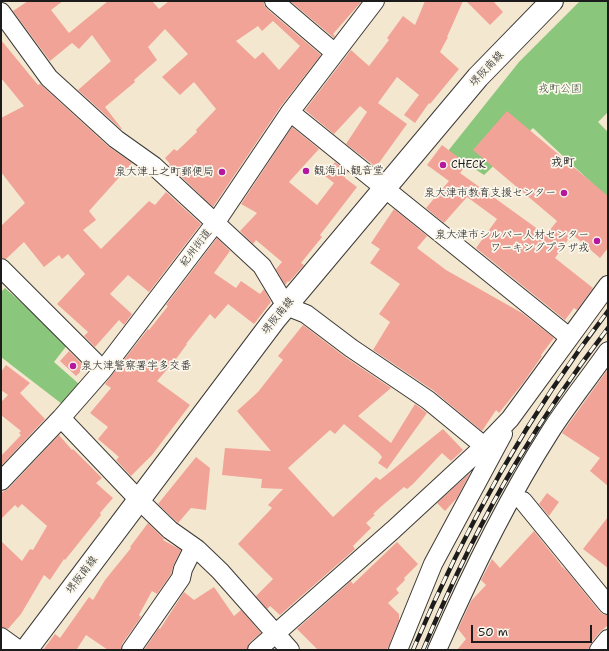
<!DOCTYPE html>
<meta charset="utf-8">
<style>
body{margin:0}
#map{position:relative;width:609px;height:651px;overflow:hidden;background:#f4e7cf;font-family:"Shantell Sans",sans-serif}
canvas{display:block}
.frame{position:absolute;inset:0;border:2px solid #1c1c1c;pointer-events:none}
.scale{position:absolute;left:471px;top:625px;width:121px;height:18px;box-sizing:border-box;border:2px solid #1c1c1c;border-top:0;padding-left:5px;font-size:12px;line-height:14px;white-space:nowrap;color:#1c1c1c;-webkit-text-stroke:3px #fbf7ec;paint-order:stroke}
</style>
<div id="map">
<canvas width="609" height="651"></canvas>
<div class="frame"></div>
<div class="scale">50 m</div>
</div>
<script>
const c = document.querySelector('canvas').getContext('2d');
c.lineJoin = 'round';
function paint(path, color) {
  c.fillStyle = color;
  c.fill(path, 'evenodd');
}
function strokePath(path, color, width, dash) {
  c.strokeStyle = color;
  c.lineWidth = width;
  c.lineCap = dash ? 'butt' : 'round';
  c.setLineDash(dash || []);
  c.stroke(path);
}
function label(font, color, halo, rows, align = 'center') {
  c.font = font + ' "Shantell Sans","Klee One",sans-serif';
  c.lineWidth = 3.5;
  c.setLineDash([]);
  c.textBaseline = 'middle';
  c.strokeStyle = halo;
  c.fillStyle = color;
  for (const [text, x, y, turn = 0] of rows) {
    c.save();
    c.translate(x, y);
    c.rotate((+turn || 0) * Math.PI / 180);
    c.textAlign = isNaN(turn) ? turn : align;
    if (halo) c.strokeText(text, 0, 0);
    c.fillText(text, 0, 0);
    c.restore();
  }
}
paint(new Path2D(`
 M580,1H608V112L598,122L608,132V198L533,128L484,175L448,151L519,62Z
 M5,288L68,344L54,362L79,384L62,404L1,357V292Z`), '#8ac67b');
paint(new Path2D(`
 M28,1H63L51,10L69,33L108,1H152L159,9L169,1H264V5L267,9L321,55L281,106L213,207L169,165L170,164L165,158L174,149L177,151L197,132L196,130L216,109L194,82L180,95L162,77L188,54L165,29L148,47L157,60L134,80L135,82L105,107L122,129H121L78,90L111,61L92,35L79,49L72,43L50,61L13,11ZM273,21L300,46L279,70L263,52L255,59L236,41L258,26L262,31Z
 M290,1H362L333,34L335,36L334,38Z
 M425,1H463L447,37H448L440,52L459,69L430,104L429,103L415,123L404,115L419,95L397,77L378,103L407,124L376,167L346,144L367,112L360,106L334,134L305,110L351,50L369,66L389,40L387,38L403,16L415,25Z
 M466,1H493L503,12L490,25Z
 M1,40L38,85L40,84L109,147L132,163L89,211L96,220L83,230L101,249L149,201L155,205L166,192L201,224L149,292L128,275L110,294L132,314L124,325L119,320L95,347L84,336L88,332L57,304L85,274L68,254L62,259L59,255L44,267L24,242L6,259L1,258V226L25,203L1,172V118L24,106L1,78Z
 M507,111L608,196V248L600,258L572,234L555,258L593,288L577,310L574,308L565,320L476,248L497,219L467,197L444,223L426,208L449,181L427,165L442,145L467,164L460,173L546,235L557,221L473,150Z
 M292,127L319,149L289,182L317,205L334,183L325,176L335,162L348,172L345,178L357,187L320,235L322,237L301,263L304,265L289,282L288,281L285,285L276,269L282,262L256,240L253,244L240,231L257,213L241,204Z
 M394,209L427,236L417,248L446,270L522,313L554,338L541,355L542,356L523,383L499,413L496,410L482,431L434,391L373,350L390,322L379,314L400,284L370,263L380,249L371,243Z
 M217,238L230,251L214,273L236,288L241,281L260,294L264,289L271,302L254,324L228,304L215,319L210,314L186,344H187L176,359L157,381L190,405L152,455L131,476L116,460L119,457L98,439L108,427L90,413L111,388L105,384L148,329L149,330L168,306L166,305Z
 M303,325L345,357L391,388L358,416L391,443L415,404L427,413L387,469L378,463L382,457L379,453L344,424L335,434L330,430L288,468L333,517L376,477L380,480L443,429L463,450L451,461L442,453L413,484L407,489L404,487L384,504L373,514L375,515L366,523L371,528L353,546L355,549L280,615L270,606L267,609L256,596L273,579L238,544L272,508L268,505L283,489L261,488L262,479L222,475L225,448L271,451L237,411L258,392L283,360L278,356Z
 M69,351L85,367L76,376L60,361Z
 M6,365L30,383L20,393L45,419L2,465L1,456L21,435L19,433L21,431L1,415V402L8,395L1,390V372Z
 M608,369V486L590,471L600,458L562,433Z
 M59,435L72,450L73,449L102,478L96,483L113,498L100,513L101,515L65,560L64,559L50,580L44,575L21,614L8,629L1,627V541L22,561L30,549L33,550L47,526L22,504L18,508L15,505L1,519V493L9,488Z
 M196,457L210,468L206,510L191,508L178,523L158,504Z
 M470,473L457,498L445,511L437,503Z
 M547,493L559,502L549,516L539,504Z
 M608,517V568L583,549Z
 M148,523L164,539L163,540L181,550L174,564L171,574L157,594L152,591L139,615L141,617L122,644L121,650H108L86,635L77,649L78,650H43L55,634L60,638L89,597L93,600L105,580L131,548L130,547Z
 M534,531L561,565V566L566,570L600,612L604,615H608V625L600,632L591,643L588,650H457L466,639L458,629L471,601L486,585L481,580L492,559L500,568Z
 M397,542L418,564L404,578L405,580L396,589L399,593L388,603L399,614V621L387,650H318L297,629L351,581L353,584Z
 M214,587L234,616L241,610L261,633L250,642L247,650H144L159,628L160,629L184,592L194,600Z`), '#f2a397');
const minor = new Path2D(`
 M274,1L335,53
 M1,12L49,78L116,139L154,166L262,266L286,306L306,314L351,348L428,400L484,446
 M290,112L569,337
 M1,268L103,370
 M61,418L139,500L170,530L197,549L220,571L290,650
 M1,481L61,418L103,370L216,222L290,112L375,1
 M523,501L608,605
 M1,637L19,650
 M131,650L181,578L183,569L194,547
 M257,650L393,530L484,446L510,419L608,285
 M398,650L433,564L503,434
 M437,650C470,575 506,501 550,432C568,404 589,378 608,351
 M599,650L608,639`);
const major = new Path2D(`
 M26,650L275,319L478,77L552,1`);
strokePath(minor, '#3c3a37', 20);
strokePath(major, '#3c3a37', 24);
strokePath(minor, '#fff', 18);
strokePath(major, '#fff', 22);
const rail = new Path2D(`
 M413,650C464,529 528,415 608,311
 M423,650C450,586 480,523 516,463C544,416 575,371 608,328`);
strokePath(rail, '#1c1c1c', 4.5);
strokePath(rail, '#fbf7ec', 3, [9]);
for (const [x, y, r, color] of [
 [443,165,4,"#b5179e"],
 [306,171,4,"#b5179e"],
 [222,172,4,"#b5179e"],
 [564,193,4,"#b5179e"],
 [597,241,4,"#b5179e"],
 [73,366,4,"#b5179e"]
]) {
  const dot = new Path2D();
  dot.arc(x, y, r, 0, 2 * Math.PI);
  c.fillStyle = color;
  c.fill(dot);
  strokePath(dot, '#fbf7ec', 1.5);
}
label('11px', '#1c1c1c', '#fbf7ec', [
 ["堺阪南線",487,69,-47],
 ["紀州街道",196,248,-53],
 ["堺阪南線",278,316,-51],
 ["堺阪南線",82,575,-53]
]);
label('11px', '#42583d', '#fbf7ec', [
 ["戎町公園",560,89]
]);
label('11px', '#1c1c1c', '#fbf7ec', [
 ["CHECK",451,165],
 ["観海山 観音堂",314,171],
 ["泉大津上之町郵便局",214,172,"right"],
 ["泉大津市教育支援センター",556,193,"right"],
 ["泉大津市シルバー人材センター",589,235,"right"],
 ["ワーキングプラザ戎",589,248,"right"],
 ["泉大津警察署宇多交番",81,366]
], 'left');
label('bold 12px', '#1c1c1c', '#fbf7ec', [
 ["戎町",563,163]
]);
</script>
